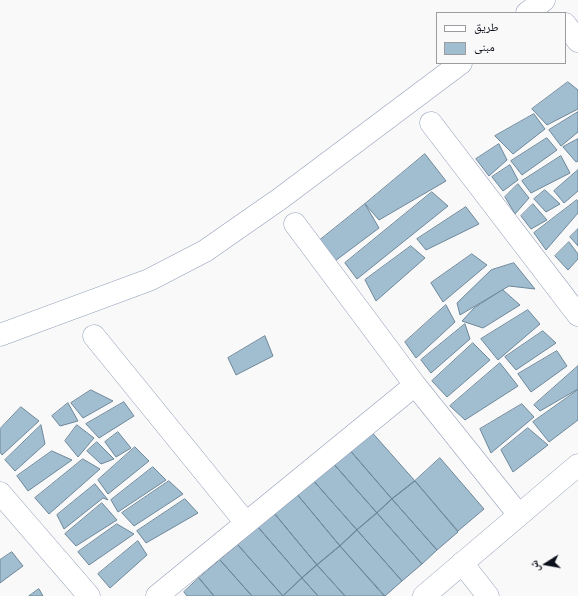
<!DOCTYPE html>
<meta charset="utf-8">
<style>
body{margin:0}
#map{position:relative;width:578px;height:596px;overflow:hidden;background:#f9f9f9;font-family:Lato,"Noto Naskh Arabic",sans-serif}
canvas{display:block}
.legend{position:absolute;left:436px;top:12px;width:130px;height:52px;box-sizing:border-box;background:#f9f9f9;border:1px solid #9b9ca0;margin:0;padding:5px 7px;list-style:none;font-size:12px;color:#0d111b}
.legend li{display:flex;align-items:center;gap:8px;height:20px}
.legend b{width:20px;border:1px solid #9b9ca0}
.north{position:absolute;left:526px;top:544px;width:40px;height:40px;-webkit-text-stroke:3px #f9f9f9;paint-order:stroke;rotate:259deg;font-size:11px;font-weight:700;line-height:16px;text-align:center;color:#0d111b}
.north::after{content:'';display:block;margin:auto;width:14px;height:18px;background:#0d111b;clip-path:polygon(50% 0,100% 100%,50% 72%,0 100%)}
</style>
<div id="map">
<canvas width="578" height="596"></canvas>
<ul class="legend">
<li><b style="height:5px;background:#fff"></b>طريق</li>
<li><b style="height:11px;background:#a1bdd0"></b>مبنى</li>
</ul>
<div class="north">ش</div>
</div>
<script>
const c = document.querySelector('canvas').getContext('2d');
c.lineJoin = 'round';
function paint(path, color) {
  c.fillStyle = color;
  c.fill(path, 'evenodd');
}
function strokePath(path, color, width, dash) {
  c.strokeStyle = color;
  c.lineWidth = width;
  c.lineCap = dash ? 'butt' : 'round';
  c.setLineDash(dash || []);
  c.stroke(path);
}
const building = new Path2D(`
 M568,82L578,90V109L547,125L532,109Z
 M578,112V132L561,146L549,130Z
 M534,114L545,129L513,154L495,136Z
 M547,138L557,150L522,175L511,161Z
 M578,139V161L576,162L563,147Z
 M499,144L507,160L489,176L476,159Z
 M425,154L446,181L379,220L365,204Z
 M561,156L570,173L531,193L522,181Z
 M510,165L518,180L503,191L492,177Z
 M578,170V191L564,203L554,191Z
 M518,184L529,198L515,214L505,197Z
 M545,190L560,204L546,212L534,199Z
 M432,192L448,206L357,279L345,263Z
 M577,200L578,202V213L546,250L534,233Z
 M365,204L379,228L335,261L320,240Z
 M533,204L547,220L531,229L521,216Z
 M466,207L479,224L426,250L417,239Z
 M578,229V246L570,237Z
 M569,242L578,254V259L568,270L555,256Z
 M411,246L425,258L376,301L365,280Z
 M472,254L487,265L443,302L431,283Z
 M514,263L535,289L509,286L460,315L457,303L491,270Z
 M503,290L520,305L483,328L462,321L474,308Z
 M446,305L455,322L416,358L405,342Z
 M528,310L540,324L498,360L481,339Z
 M465,324L470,339L431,373L421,360Z
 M543,331L556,343L516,370L505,357Z
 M265,336L273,356L236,375L228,358Z
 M473,343L490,360L447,397L432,381Z
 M557,351L567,366L531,392L518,374Z
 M500,363L518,386L465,420L450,406Z
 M578,366V389L540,411L534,405Z
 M91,390L113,401L83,418L71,403Z
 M578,390V420L549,442L533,422Z
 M124,402L134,416L99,438L86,424Z
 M68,403L78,421L60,426L52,416Z
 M522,404L534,417L491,453L480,429Z
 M21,407L39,421L2,455L0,452V429Z
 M41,425L45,444L15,471L5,460Z
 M77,425L94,438L78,457L65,441Z
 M528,428L548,445L513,472L501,450Z
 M369,429L415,481L392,499L348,448Z
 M118,432L131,448L116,457L105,442Z
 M97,442L114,459L101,464L87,451Z
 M135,447L149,461L108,494L98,480Z
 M348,448L392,499L377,513L332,462Z
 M52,451L72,460L28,491L17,476Z
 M440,458L484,509L458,531L415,481Z
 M83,459L100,469L49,514L35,498Z
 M332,462L377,513L357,530L312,479Z
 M153,467L166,480L118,512L111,500Z
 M312,479L357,530L340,546L296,493Z
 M169,481L183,494L134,526L122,513Z
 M415,481L458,532L437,550L392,499Z
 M95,484L108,500L103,498L64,529L57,515Z
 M296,493L340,546L317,565L274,513Z
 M185,499L198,513L146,543L137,531Z
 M392,499L437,550L422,564L377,513Z
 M102,503L117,520L76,546L65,534Z
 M274,513L317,565L302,578L258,527Z
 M377,513L422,564L402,581L357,530Z
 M117,524L134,534L89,565L78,552Z
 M258,527L302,578L283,596L238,545Z
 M357,530L402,581L385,596L340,546Z
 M138,541L147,555L110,588L98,574Z
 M238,545L283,596H252L220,560Z
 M340,546L384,596H345L317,565Z
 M12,552L23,566L0,583V560Z
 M220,560L252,596H214L199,578Z
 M317,565L345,596H318L302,578Z
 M199,578L214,596H187L184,592Z
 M302,578L318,596H283Z
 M39,589L43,596H29Z`);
paint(building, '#a1bdd0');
strokePath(building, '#6d879a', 1);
const minor = new Path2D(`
 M565,24L578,41
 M431,123L578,315
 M295,224L415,385L519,515
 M94,336L246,523
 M0,493L89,596
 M462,563L488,596
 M157,596L415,385
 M424,596L578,465`);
const tertiary = new Path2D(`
 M527,13L544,0
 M0,335L149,280L205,251L281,198L461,63`);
strokePath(minor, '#919eb8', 23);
strokePath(tertiary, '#919eb8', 23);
strokePath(minor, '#fff', 22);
strokePath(tertiary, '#fff', 22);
</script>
